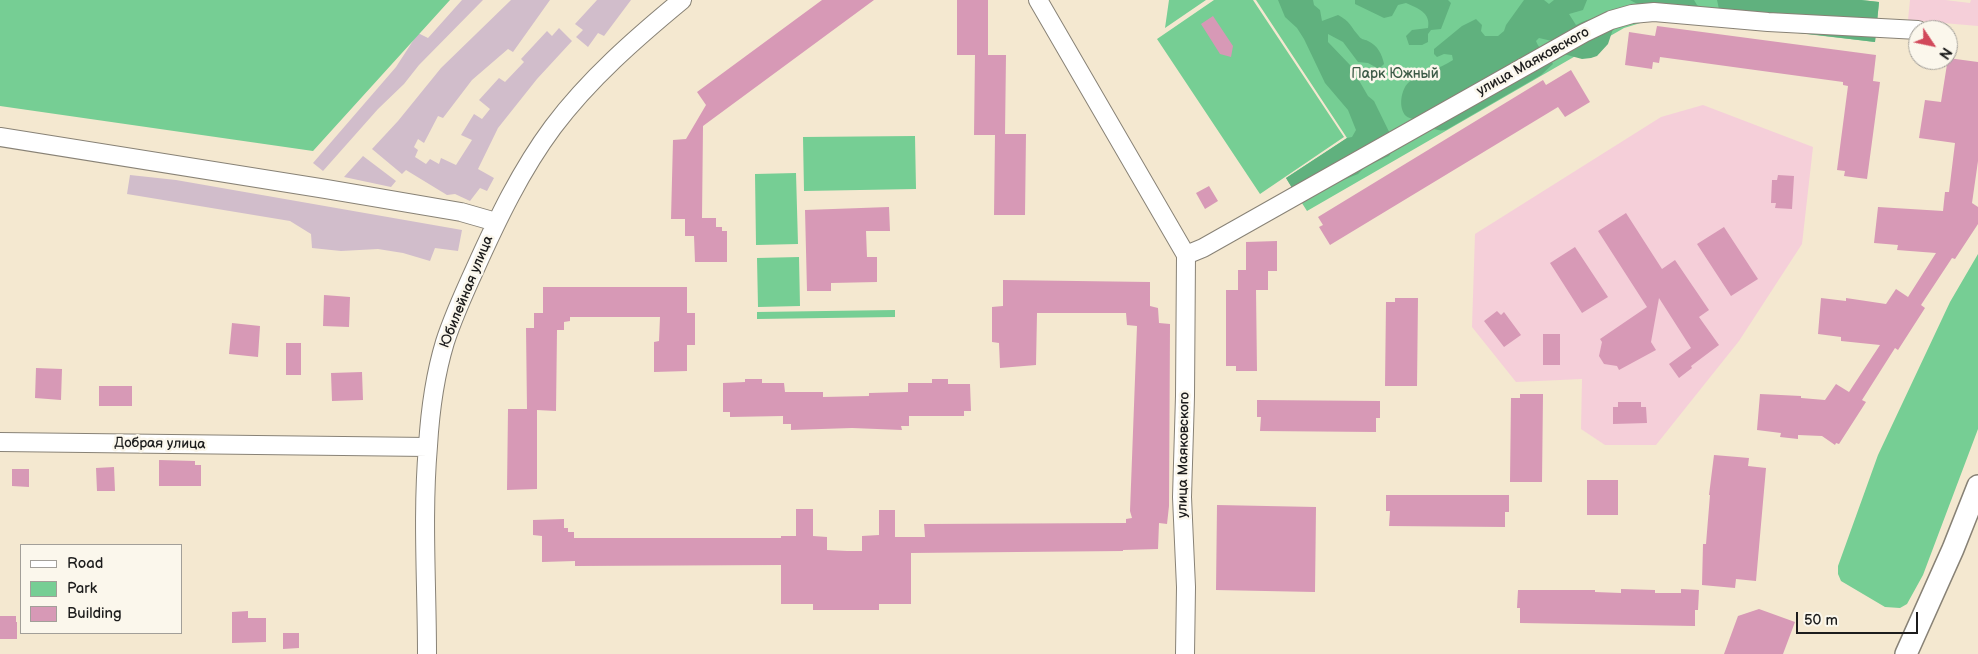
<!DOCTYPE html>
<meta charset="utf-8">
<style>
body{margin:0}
#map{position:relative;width:1978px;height:654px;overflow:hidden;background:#f4e8d0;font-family:"Balsamiq Sans",sans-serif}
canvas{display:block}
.legend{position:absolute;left:20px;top:544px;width:162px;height:90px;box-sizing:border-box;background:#fbf7ec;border:1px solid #a29f99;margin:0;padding:6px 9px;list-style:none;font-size:15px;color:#1c1c1c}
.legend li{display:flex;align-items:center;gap:10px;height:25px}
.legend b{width:25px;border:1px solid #a29f99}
.north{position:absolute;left:1908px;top:20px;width:50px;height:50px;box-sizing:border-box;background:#fbf7ec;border:1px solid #a29f99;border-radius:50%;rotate:124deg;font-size:14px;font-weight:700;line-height:20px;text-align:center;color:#1c1c1c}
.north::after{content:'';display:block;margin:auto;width:18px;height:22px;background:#d1495b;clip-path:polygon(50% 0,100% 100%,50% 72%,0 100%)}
.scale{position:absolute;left:1796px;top:612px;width:122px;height:22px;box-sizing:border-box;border:2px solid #1c1c1c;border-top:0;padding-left:6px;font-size:15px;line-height:18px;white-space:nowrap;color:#1c1c1c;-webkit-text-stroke:4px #fbf7ec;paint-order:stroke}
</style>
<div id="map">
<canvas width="1978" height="654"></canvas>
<ul class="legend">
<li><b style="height:6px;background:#fff"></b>Road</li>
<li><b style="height:14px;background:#76ce94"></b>Park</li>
<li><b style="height:14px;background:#d799b6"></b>Building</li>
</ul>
<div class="north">N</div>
<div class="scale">50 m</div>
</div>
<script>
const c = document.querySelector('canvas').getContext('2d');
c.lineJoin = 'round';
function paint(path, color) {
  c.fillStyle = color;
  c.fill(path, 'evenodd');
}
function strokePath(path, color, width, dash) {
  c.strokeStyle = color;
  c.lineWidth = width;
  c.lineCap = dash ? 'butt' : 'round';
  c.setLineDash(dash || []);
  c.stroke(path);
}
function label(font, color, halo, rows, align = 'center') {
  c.font = font + ' "Balsamiq Sans",sans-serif';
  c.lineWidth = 5;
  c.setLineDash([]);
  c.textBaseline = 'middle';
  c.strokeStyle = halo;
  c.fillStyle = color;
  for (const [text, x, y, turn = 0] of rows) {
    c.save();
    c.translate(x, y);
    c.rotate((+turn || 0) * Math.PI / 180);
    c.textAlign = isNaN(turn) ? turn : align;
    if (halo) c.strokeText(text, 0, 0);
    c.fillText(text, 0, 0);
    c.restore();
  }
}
paint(new Path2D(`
 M1910,0H1945L1970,3L1971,0H1978V26L1908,20Z
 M1703,105L1813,147L1802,244L1739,341L1656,445H1605L1581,429L1582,379L1516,382L1472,327L1475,234L1661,117Z`), '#f5cfd9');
paint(new Path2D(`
 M462,0H483L419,65L404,84L378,109L323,171L313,163L396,67L418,33L428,38Z
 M511,0H550L513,52L508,49L472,80L443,118L438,116L424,143L418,139L414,147L418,150L415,157L426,164L430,159L439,164L441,158L456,165L472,140L461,135L474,114L482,119L490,109L479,100L499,78L505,82L524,62L521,59L547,31L552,36L559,28L572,41L537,79L498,128L478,169L494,178L487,191L480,188L470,201L455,194L447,195L406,170L402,174L372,149L398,121L441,68Z
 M597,0H631L604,36L598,33L588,47L576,37L583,30L575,24Z
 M363,156L396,181L391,187L344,177Z
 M130,175L176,180L462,230L458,251L435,248L430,261L403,253L378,249L341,251L312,248L311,234L290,221L127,194Z`), '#d1bdcb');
paint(new Path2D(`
 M0,0H450L313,151L0,106Z
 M1169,0H1206L1165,28Z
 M1214,0H1253L1344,137L1260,194L1157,39Z
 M1256,0H1861L1879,2L1875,42L1660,17L1624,28L1307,211L1286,178L1347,138Z
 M915,136L916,189L804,191L803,137Z
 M796,173L798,244L756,245L755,174Z
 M1978,254V429L1923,575L1907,604L1900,608L1885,607L1841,581L1838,574V566L1878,455L1950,302Z
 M799,257L800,306L758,307L757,258Z
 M895,310V317L757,319V312Z`), '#76ce94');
paint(new Path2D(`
 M1278,0H1313L1314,5L1320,10L1322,21L1338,15C1351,22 1350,26 1358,35C1361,40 1364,39 1368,41C1378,46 1382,54 1384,64L1379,69L1368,63L1358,62L1343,42L1328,34V42L1350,65L1368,96L1374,101L1396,146L1389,156L1365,167L1358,174L1341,181L1323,191L1312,194L1292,188L1286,178L1347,138L1352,137L1356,130L1348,110L1325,83L1304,39L1297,28L1285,17Z
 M1355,0H1448L1451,3L1441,29L1431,30L1428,34V42L1422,45H1409L1406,36L1412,30L1428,28C1431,13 1418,8 1406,3L1398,5L1392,16L1384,18L1355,4Z
 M1524,0H1544L1549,4L1554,0H1587L1583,10L1569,14L1576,25C1594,15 1597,19 1613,29L1608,44L1597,56L1591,58L1582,59L1560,53L1552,41L1539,38L1536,41C1539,50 1549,55 1553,64L1541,75L1446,130C1443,130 1441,131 1438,130C1432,129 1426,124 1421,121C1416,118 1411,120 1406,116C1398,108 1401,90 1408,83C1420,71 1439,70 1453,60L1452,55L1444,54L1437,57L1434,54V49L1462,26L1476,19L1482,25L1481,31L1485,36H1498L1504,31L1506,25Z
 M1630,0H1694L1697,5L1707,12V25C1689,27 1646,9 1630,0Z
 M1717,0H1861L1879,2L1875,42L1751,27L1740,29L1725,26L1717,14L1719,9Z`), '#60b17e');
paint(new Path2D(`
 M822,0H874L703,126L702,218H716V227H722V231H727V262H695L694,236H685V219H671L673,140L686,139L706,105L697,92Z
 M957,0H988V55H1006L1005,134H1026L1025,215H994L995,135H974L975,55H957Z
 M1213,16L1233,46L1231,57L1220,54L1201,24Z
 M1657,26L1876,55L1873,81L1880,82L1867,179L1844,176L1845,171L1837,170L1848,86L1843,85V82L1660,57L1659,63L1653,62L1652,69L1625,65L1629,32L1655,36Z
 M1948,58L1978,62V161L1972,203L1978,207V224L1955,259L1952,258L1921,305L1925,308L1898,350L1895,348L1862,400L1866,402L1839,444L1836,443L1835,445L1822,436L1798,435V439L1780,437L1781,433L1757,430L1760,394L1801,396V398L1825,400L1836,384L1849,392L1880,345L1841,341V337L1818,334L1821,298L1846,301V298L1886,304L1896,289L1908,297L1936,253L1897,250L1898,245L1874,243L1878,207L1943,211L1945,192H1949L1955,143L1919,138L1925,100L1941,102Z
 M1571,70L1590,102L1565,117L1558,107L1330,245L1319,227L1323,225L1318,217L1543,80L1546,85Z
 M1778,175L1794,176L1792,209L1775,208L1776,203H1771L1772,180H1777Z
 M1209,186L1218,201L1205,209L1196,193Z
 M889,207L890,231H866L867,257H877V282L831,283V291H807L805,210Z
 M1626,213L1662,269L1675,260L1709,310L1699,317L1719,345L1691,366L1692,368L1679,378L1669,364L1691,348L1659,298L1651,342L1656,350L1619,370L1617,366L1604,364L1599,356L1602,342L1600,339L1647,307L1598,231Z
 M1724,227L1758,279L1731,296L1697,244Z
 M1277,241V271H1268V290H1256L1257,371H1236V366H1226V290H1238V270H1246V242Z
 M1575,247L1608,297L1582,313L1550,263Z
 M1003,280L1150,282V306L1158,308L1159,323L1170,324L1169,506L1167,524L1159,523L1158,549L1123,550V551L911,553V604H879V610H813V604H781V565L575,566V561L542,562V536L533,535V520L564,519V528H568V532H574V538H781V536H796V509H813V536L827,537V550L847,551H862V536L879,535V510H895V537H925L924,524L1126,523V519L1132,518L1130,511L1137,326L1127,325L1126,313H1037L1036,365L1000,368L999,343L992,342V307L1003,306Z
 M543,287H687V313H695V345H687V371L654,372V342L659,341L660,317H570V321L564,322V330H557L556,411L537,410V489L507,490L508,409H527L526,328H534V313H543Z
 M324,295L350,297L349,327L323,326Z
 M1395,298H1418L1417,386H1385L1386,302H1395Z
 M1497,311L1501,315L1504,312L1521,335L1504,347L1484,321Z
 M232,323L260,326L258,357L229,354Z
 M1543,334H1560V365H1543Z
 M286,343H301V375H286Z
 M36,368L62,369L61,400L35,398Z
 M362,372L363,400L332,401L331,373Z
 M745,379H762V383H784L785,392H823V397L869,396V393L908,392V383H932V379H948V384H970L971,411H964V416H909V426H901L902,430L852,428L791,430V424H783V416L730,417V412H723V383L745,382Z
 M99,386H132V406H99Z
 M1520,394H1543L1542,482H1510L1511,398H1520Z
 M1257,400L1380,401V418H1376V432L1260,431L1261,417H1257Z
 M1618,402H1641V407H1646L1647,423L1613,424V407H1618Z
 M1714,455L1749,458L1748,466L1766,468L1756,581L1736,579L1735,588L1702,585L1703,544H1706L1710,495H1709Z
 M159,460L195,461V465H201V486H159Z
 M114,467L115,491H97L96,468Z
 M12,469H29V487L12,486Z
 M1587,480H1618V515H1587Z
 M1386,495H1509V512H1505V527L1389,526L1390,511H1386Z
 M1217,505L1316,507L1315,592L1216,590Z
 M1621,589L1655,590V593H1681V589L1699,590L1698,610H1695V626L1520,623V608H1517L1518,590H1595V592L1621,593Z
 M1759,609L1795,622L1783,654H1724L1738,616Z
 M248,611V618H266V642L232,643V612Z
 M0,616H16V622H17V639H0Z
 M283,633H299V648L283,649Z`), '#d799b6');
const minor = new Path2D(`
 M1038,0L1186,255L1185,396L1182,497L1186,587L1185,654
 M0,137L326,189L461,212L496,222
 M1186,255L1203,248L1584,33L1611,20L1632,14L1654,12L1768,22L1918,30
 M0,442L428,447
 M427,654C427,585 422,515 428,446C430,412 435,375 445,342C453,317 464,293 475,269C497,220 521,170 553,127C589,79 636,38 682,0`);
const major = new Path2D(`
 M1906,654L1953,549L1978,486`);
strokePath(minor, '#888276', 20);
strokePath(major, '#888276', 24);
strokePath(minor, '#fff', 18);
strokePath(major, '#fff', 21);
label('14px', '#1c1c1c', '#fbf7ec', [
 ["улица Маяковского",1533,62,-29],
 ["Юбилейная улица",467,292,-68],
 ["Добрая улица",160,444,1],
 ["улица Маяковского",1184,455,-89]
]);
label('14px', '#3c5a46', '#fbf7ec', [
 ["Парк Южный",1395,74]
]);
</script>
